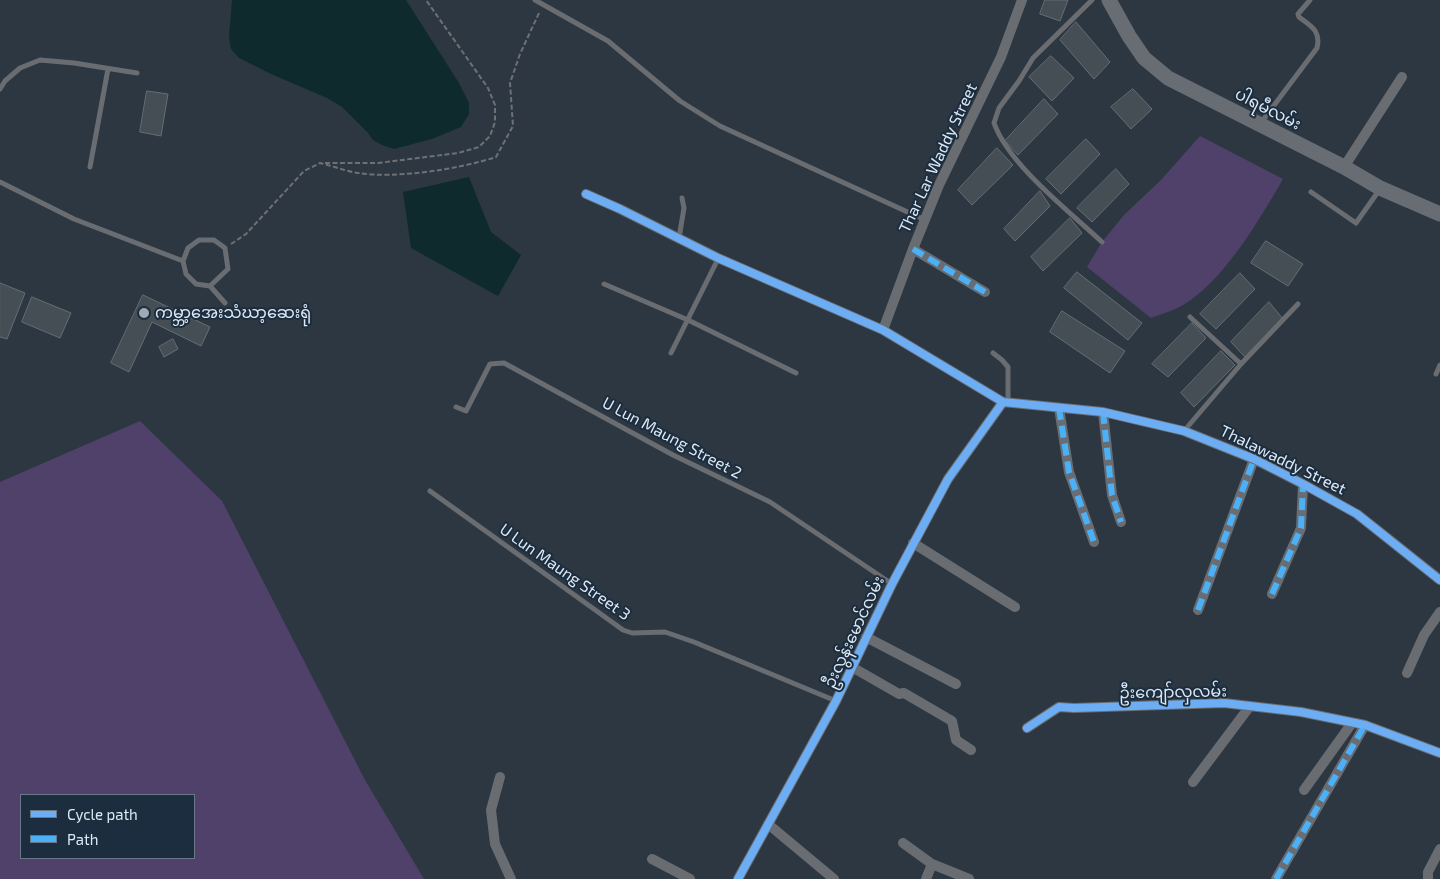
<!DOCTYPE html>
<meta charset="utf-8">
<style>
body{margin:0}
#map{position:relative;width:1440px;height:879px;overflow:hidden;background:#2d3741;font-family:"Exo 2",sans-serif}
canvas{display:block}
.legend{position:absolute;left:20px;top:794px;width:175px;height:65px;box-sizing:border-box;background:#1b2d3e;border:1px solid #697887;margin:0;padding:6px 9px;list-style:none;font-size:15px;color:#dde8f4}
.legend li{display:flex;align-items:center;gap:10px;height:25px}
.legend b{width:25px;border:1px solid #697887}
</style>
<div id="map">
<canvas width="1440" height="879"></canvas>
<ul class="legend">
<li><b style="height:6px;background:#6dadf4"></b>Cycle path</li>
<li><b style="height:6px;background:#4cb0f7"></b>Path</li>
</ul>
</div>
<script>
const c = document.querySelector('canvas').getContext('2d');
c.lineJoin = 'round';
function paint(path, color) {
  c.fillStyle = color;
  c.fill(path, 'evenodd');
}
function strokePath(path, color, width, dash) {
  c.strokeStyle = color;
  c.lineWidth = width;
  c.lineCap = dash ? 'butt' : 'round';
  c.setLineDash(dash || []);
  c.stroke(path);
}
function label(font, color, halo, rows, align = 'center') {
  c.font = font + ' "Exo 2","Noto Sans Myanmar",sans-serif';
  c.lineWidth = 4;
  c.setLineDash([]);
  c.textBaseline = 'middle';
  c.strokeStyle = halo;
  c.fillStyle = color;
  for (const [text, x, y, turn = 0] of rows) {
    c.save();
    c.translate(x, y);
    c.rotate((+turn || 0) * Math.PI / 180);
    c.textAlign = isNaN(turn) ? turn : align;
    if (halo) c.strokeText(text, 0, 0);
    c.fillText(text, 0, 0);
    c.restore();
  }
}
paint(new Path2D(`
 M1200,136L1283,179C1260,219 1223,282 1183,305C1173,311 1161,314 1151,318L1087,267L1102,242L1124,215L1161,180Z
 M140,421L222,501L365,780L424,879H0V482ZM194,795V858H21V795Z`), '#50416b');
paint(new Path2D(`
 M232,0H406L459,83L469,103V114L461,127L432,139L394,149L382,145L373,140L368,133L342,107L327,98L271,74L239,58L231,49L229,37Z
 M469,177L491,232L521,255L498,296L411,248L403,192Z`), '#0f2a2c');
const building = new Path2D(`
 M1045,0H1068L1060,21L1040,14Z
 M1076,22L1110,62L1094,79L1060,40Z
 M1051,56L1074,78L1052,101L1029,77Z
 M1133,89L1152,109L1131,129L1111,107Z
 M147,91L168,94L161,136L140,132Z
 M1044,99L1058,114L1018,155L1005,141Z
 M1086,139L1100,154L1061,194L1046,179Z
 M997,148L1013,165L972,205L958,190Z
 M1116,169L1129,184L1092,222L1077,208Z
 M1040,191L1050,206L1015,241L1004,229Z
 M1070,218L1082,233L1043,271L1031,257Z
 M1266,241L1303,264L1288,286L1251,263Z
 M1077,272L1142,323L1128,340L1064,288Z
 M1240,273L1255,289L1216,329L1200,314Z
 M0,283L25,293L7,339L0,337Z
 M143,295L210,327L201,346L152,322L129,372L111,363Z
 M32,297L71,313L60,338L22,322Z
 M1269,302L1283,319L1245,357L1231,342Z
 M1062,311L1125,351L1110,373L1050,332Z
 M1192,323L1206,338L1168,377L1152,364Z
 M173,339L178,349L164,357L159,347Z
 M1221,351L1235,365L1194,407L1181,393Z`);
paint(building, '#444e54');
strokePath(building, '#636e75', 1);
strokePath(new Path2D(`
 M325,163H378L458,153L479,147L490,136L495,122V105L488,88L426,0
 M231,244L246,234L304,171L320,163C333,166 345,171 358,173C395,179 460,169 496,157L513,126L510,83L520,54L539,13`), '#6d7176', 2, [5, 2.5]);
strokePath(new Path2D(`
 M535,0L608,41L680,101L720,126L925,220
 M1092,0L1033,58L1019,81L999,108L994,123C1009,165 1069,211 1102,242
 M0,89L5,81L20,68L40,60L74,63L137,73
 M1260,124L1317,48C1321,31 1312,27 1299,17L1298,14L1310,0
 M90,167L108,69
 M0,182L74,219L183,261
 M1311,192L1356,223L1380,189
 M679,238L684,208L682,198
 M199,240H214L225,248L228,269L210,286L196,284L186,274L183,261L188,248Z
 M604,284L688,320L796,373
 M210,286L225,303
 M1190,317L1241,364
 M671,353L718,259
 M993,353L1002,360L1008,367V402
 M1436,374L1440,365
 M456,407L466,411L490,364L504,363L673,455L770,502L892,584
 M1184,431L1241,364L1298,304
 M430,491L623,630L632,633L665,632L694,642L836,701`), '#696d71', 5);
strokePath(new Path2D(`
 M1344,167L1402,77
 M586,194L620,209L718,258L883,330L1003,402L1103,412L1184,431L1254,459L1303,484L1357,514L1440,580
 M913,249L985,292
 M883,330L913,249L939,185L1001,57L1022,0
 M1059,408L1069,472L1094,542
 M1103,412L1112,495L1121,522
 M913,543L1015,607
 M1272,594L1301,528L1303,484
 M1198,610L1254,459
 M866,637L956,684
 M852,667L899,694L904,693L952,721L956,740L971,750
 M1407,673L1424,635L1440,612
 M1027,728L1059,707L1074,708L1224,703L1301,712L1365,725L1440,753
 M500,777L491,810L495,844L511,879
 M1193,782L1250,706
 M1304,790L1352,723
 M768,824L834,879
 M903,843L932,864L969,879
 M652,859L690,879
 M738,879L836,701L892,584L948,479L1003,402
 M926,879L932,864
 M1276,879L1365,725
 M1428,879V872L1440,849`), '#696d71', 10);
strokePath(new Path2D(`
 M1109,0L1129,36L1144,58L1168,78L1344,167L1380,188L1440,214`), '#686d74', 15);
strokePath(new Path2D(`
 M913,249L985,292
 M1059,408L1069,472L1094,542
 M1103,412L1112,495L1121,522
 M1272,594L1301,528L1303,484
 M1198,610L1254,459
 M1276,879L1365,725`), '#4cb0f7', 6, [12, 6]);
strokePath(new Path2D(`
 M586,194L620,209L718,258L883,330L1003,402L1103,412L1184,431L1254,459L1303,484L1357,514L1440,580
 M1027,728L1059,707L1074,708L1224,703L1301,712L1365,725L1440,753
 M738,879L836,701L892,584L948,479L1003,402`), '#6dadf4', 8);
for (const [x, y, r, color] of [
 [144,313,6,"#9faab5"]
]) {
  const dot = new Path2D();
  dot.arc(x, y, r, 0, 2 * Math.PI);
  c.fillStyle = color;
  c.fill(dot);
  strokePath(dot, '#1b2d3e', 2);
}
label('16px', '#dde8f4', '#1b2d3e', [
 ["ပါရမီလမ်း",1268,109,27],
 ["Thar Lar Waddy Street",938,158,-65],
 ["U Lun Maung Street 2",672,438,28],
 ["Thalawaddy Street",1283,460,26],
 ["U Lun Maung Street 3",565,572,35],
 ["ဦးလွန်းမောင်လမ်း",854,632,-65],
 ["ဦးကျော်လှလမ်း",1173,692,-1]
]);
label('16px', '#dde8f4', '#1b2d3e', [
 ["ကမ္ဘာ့အေးသံဃာ့ဆေးရုံ",155,313]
], 'left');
</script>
